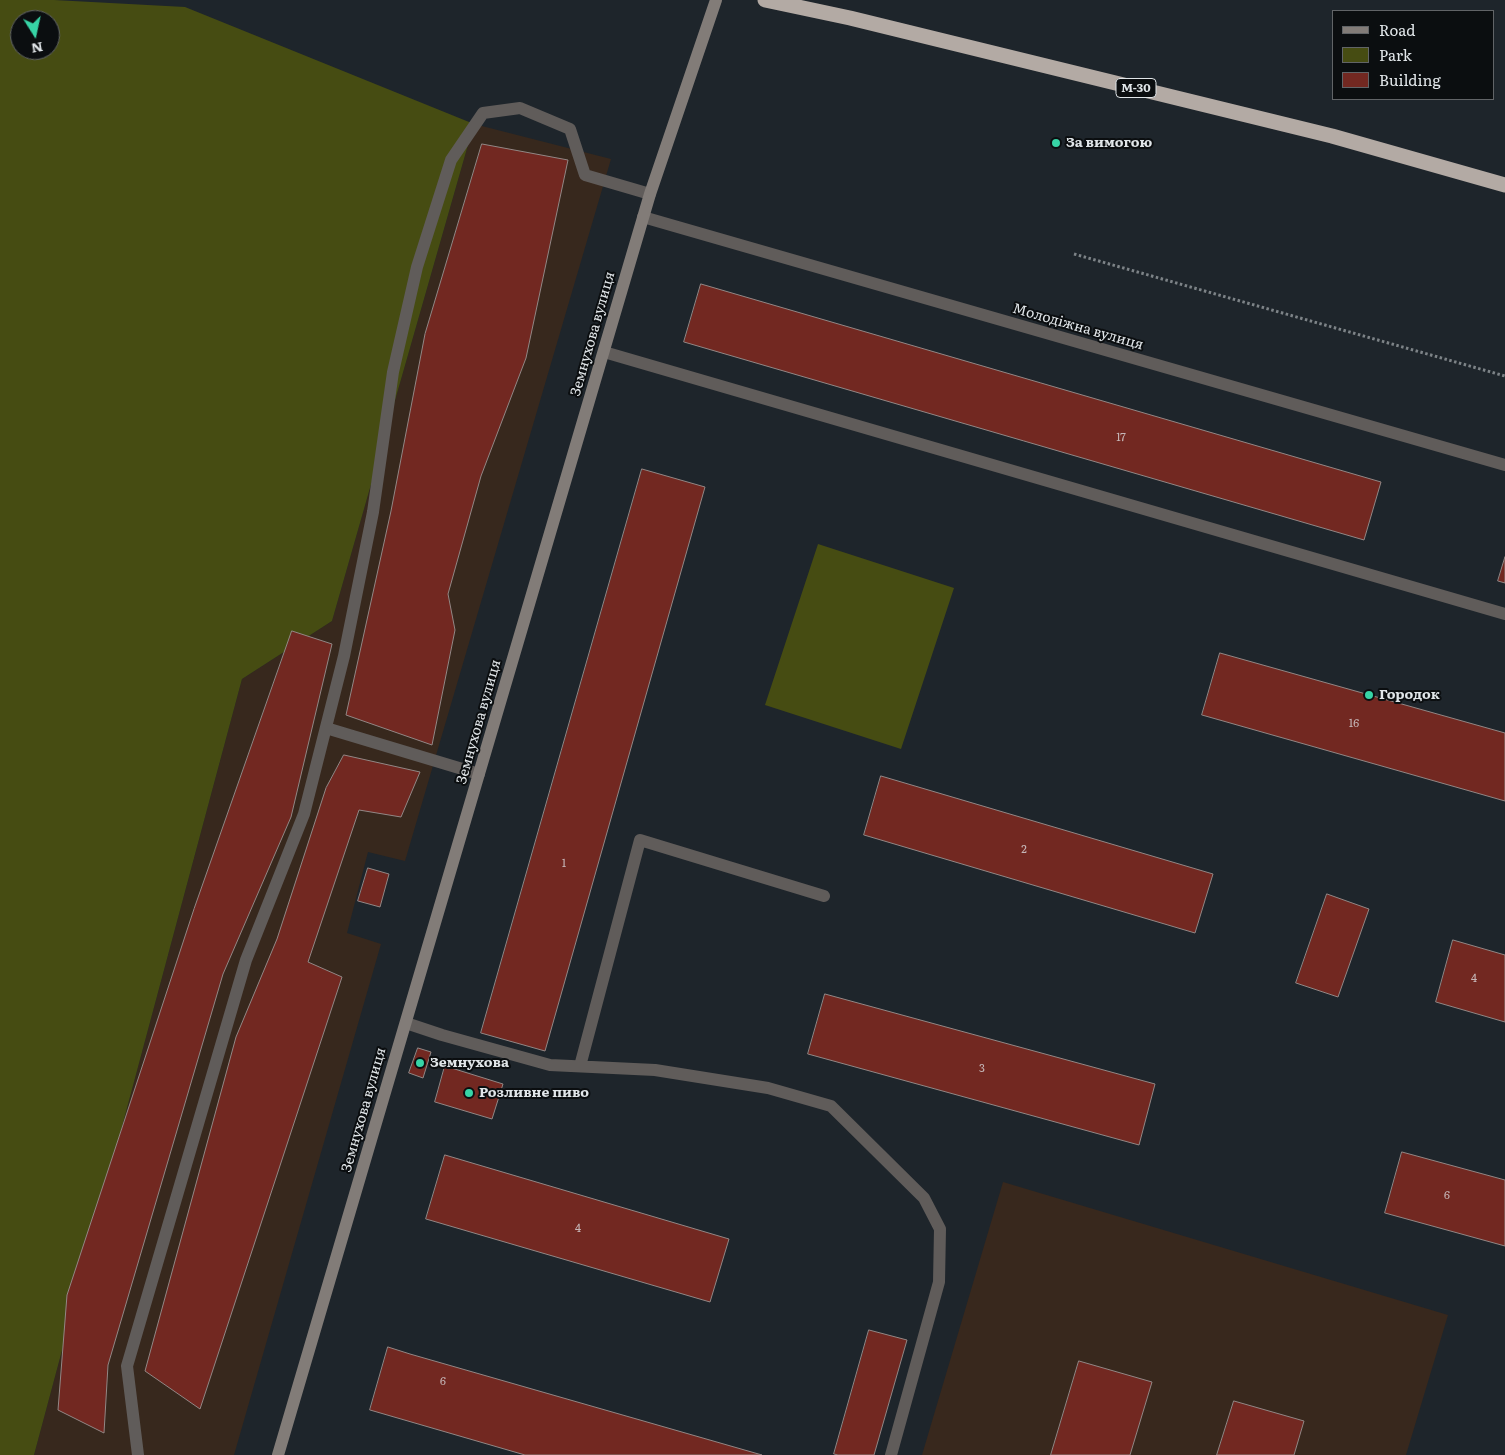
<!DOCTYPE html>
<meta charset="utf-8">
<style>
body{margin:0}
#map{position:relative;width:1505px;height:1455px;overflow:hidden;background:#1e252b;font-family:Literata,serif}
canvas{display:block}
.legend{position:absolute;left:1332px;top:10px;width:162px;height:90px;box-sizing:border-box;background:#0b0e10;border:1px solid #616467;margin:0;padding:6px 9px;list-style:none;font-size:15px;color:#e1e6e9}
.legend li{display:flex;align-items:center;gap:10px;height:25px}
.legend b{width:25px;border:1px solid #616467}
.north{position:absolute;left:10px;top:10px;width:50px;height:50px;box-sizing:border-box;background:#0b0e10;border:1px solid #616467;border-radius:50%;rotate:170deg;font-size:14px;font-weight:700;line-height:20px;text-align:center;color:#e1e6e9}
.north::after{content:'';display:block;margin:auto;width:18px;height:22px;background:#37d4a6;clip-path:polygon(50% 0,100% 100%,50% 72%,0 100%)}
</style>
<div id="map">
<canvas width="1505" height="1455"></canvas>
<ul class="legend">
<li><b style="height:6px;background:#827c78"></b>Road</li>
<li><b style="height:14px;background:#464c12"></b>Park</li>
<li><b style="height:14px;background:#722821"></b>Building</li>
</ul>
<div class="north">N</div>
</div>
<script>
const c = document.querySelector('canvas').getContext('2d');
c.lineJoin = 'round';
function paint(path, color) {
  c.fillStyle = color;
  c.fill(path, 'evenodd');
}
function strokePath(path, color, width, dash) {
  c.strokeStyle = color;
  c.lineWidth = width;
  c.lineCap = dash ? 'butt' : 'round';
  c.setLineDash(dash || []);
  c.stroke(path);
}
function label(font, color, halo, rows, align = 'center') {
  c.font = font + ' Literata,serif';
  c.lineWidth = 4;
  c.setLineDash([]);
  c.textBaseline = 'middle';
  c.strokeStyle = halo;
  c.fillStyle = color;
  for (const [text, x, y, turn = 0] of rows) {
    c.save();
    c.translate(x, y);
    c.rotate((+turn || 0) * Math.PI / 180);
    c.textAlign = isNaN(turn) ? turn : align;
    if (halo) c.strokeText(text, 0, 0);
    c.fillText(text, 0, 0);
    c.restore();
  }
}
paint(new Path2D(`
 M474,124L611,159L405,861L368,852L347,933L381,944L234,1455H34L242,679L332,621Z`), '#37281d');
paint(new Path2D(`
 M1003,1182L1448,1315L1406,1455H922Z`), '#38281d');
paint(new Path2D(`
 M0,0H54L185,7L474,124L332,621L242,679L34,1455H0ZM20,20H50V50H20Z
 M818,544L954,588L901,749L765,705Z`), '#464c12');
const building = new Path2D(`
 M482,144L568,160L526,358L481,476L448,594L455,630L432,745L346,715L391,511L425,334Z
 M701,284L1381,482L1364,540L684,342Z
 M642,469L705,487L545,1051L481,1033Z
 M1505,557V583L1498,581Z
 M292,631L332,644L291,817L223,974L108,1365L104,1433L58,1410L67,1295L194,909Z
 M1220,653L1505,733V801L1202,715Z
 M344,755L420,772L401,817L359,810L308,962L342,977L200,1409L145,1371L236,1037L277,939L326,788Z
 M881,776L1213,874L1195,933L864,835Z
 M368,868L389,874L380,907L358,901Z
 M1327,894L1369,909L1338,997L1296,983Z
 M1453,940L1505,955V1022L1436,1002Z
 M825,994L1155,1084L1139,1145L808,1054Z
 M418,1048L431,1052L423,1078L409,1073Z
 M445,1066L503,1084L492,1119L435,1102Z
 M1402,1152L1505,1180V1246L1385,1213Z
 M445,1155L729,1239L710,1302L426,1219Z
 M869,1330L907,1340L874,1455H838L834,1454Z
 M388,1347L410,1354L762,1455H525L370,1410Z
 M1079,1361L1152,1382L1130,1455H1051Z
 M1234,1401L1304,1421L1294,1455H1217Z`);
paint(building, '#722821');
strokePath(building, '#928785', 1);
strokePath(new Path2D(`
 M1074,254L1505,376`), '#7d8387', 3, [2.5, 2.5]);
strokePath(new Path2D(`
 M604,352L1505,614
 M326,728L479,774
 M406,1023L442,1035L550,1065L655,1070L768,1088L831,1106L924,1198L940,1229L939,1282L891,1455
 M580,1066L640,840L824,896
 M138,1455L127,1366L246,960L304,814L344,656L373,512L393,372L417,267L451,160L483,113L520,108L570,129L585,175L650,194`), '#605c5a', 12);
strokePath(new Path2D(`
 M643,217L1505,465`), '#605c5a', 12);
strokePath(new Path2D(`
 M278,1455L650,194L716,0`), '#827c78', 12);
strokePath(new Path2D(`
 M765,0L850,18L1332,136L1505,185`), '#b3aaa4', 15);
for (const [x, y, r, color] of [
 [1056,143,5,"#37d4a6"],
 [1369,695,5,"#37d4a6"],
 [420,1063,5,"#37d4a6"],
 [469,1093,5,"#37d4a6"]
]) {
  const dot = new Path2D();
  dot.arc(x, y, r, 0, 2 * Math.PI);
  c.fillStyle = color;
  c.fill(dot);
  strokePath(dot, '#0b0e10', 2);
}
label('11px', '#c5b6b7', null, [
 ["17",1121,438],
 ["16",1354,724],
 ["2",1024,850],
 ["1",564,864],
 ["4",1474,979],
 ["3",982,1069],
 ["6",1447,1196],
 ["4",578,1229],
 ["6",443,1382]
]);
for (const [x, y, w] of [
 [1136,88,40]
]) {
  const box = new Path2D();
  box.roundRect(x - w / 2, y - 9.5, w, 19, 4);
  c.fillStyle = '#0b0e10';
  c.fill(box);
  strokePath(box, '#e1e6e9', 1);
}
label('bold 12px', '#e1e6e9', null, [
 ["М-30",1136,88]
]);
label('bold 14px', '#e1e6e9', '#0b0e10', [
 ["За вимогою",1066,143],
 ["Городок",1379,695],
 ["Земнухова",430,1063],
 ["Розливне пиво",479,1093]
], 'left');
label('14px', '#e1e6e9', '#0b0e10', [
 ["Молодіжна вулиця",1078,327,16],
 ["Земнухова вулиця",593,334,-74],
 ["Земнухова вулиця",479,722,-74],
 ["Земнухова вулиця",364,1110,-74]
]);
</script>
